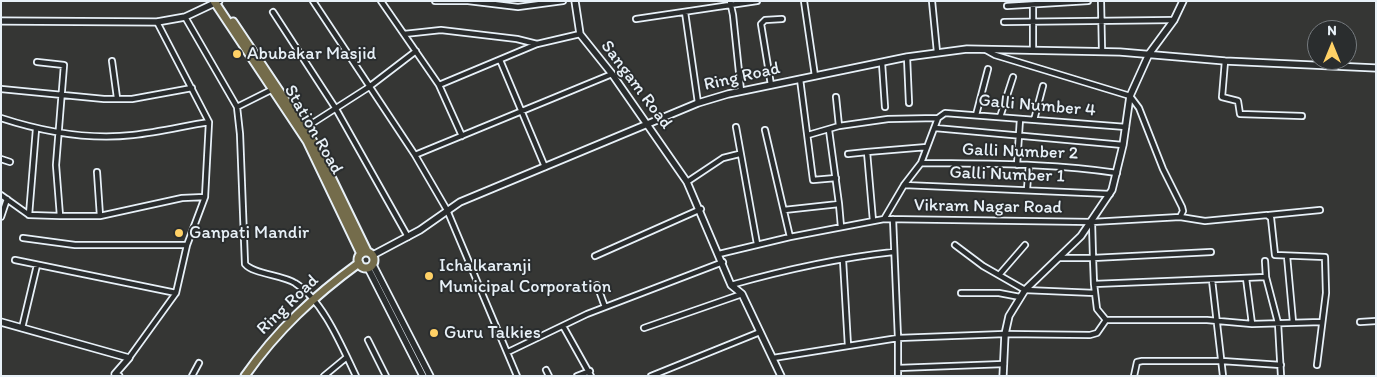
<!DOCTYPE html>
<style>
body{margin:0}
#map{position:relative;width:1377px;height:377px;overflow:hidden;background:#353634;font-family:Itim,sans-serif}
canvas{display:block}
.frame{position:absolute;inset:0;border:2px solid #e8f1f8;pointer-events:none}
.north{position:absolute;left:1307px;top:20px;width:50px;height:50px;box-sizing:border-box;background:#2a2d2e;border:1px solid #767b7f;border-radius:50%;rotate:0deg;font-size:14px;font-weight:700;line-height:20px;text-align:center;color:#e8f1f8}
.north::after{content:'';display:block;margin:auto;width:18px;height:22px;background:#ffd166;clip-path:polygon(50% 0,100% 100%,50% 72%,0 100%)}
</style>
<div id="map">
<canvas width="1377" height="377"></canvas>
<div class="frame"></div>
<div class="north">N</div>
</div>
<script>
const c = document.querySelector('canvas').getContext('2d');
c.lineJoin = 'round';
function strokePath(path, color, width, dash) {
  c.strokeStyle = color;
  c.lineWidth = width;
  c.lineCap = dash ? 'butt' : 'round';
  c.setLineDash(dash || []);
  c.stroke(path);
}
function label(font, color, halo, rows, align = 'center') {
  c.font = font + ' Itim,sans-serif';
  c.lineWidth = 4;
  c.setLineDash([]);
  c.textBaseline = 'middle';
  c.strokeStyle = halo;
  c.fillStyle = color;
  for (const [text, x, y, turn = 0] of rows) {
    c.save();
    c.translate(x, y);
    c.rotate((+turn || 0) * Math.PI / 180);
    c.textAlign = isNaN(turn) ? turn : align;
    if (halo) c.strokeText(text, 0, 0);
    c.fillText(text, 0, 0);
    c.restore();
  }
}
const street = new Path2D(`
 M313,1L415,155L447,210L517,376
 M381,1L439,85L537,44L580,34
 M435,1H467
 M468,1L518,7L563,1
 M730,1L733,15L741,91
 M804,1L815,76
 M932,1L937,52
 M1101,1L1102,51
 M1033,5V50
 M1007,6L1088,1
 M273,12L336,109L408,237
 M685,12L698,103
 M185,17L237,107L240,134L245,264C253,274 283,275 295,283C323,300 342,347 356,376
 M636,19L757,1
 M1004,22L1174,20
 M404,34L441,30L517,39L537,44
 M907,57L909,103
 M500,60L545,167
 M112,61L117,98
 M1225,61L1222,97L1238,101L1240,114L1302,116
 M37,62L64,65L56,165L60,216
 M882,63L885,107
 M800,79L813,180L836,178
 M439,85L462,136
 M771,85L761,24L765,20L782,19
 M1,89L104,99H132L192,88
 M836,97L839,126
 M237,107L273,89
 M976,115L988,69
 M1000,117L1013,77
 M1,118C44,132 89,140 133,135C159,132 184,126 209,122
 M1034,120L1043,86
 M736,127L757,244
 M305,128L369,87L416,51
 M935,128L1123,145
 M765,130L790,237
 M829,130L839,204
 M808,135L839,126L888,119L938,118
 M848,154L867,152
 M415,155L612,74
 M1,159L10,162
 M921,163C986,164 1052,163 1117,173
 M1017,165L1020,119
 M97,172L100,216
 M687,182L723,158L739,154
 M904,185L1110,194
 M1027,189L1029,165
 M1,195L29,215L60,216H100L182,198L205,197L209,122L157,22
 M784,210L839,204L841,227
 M29,215L36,129
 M1269,215L1320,210
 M1,217L7,199
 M1180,217L1205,221L1267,215L1271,218L1275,255L1325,257L1326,293L1317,365
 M884,219L904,185L921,163L938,118L945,113L1126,127
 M873,221L867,152L927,147
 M1092,222L1093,258L1211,252
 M23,238L75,245H187
 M955,245L983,266L1025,290L1095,293
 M719,254L790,237L884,219L1092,222L1180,217L1183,211L1182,207L1163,169L1139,108L1130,96L995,55L986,50
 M595,256L701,209
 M1287,256L1293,322
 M1059,258H1093L1094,284
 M15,260L176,293
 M999,275L1025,245
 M1266,277L1278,323L1281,376
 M1246,278L1252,324
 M1212,280L1223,376
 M597,285L605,307
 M731,285C784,270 839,258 893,252
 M961,293H999L1020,297
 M1106,320H1207L1252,324L1322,322
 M1360,322L1376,321
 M563,326L591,376
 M22,328L37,265
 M644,328L742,294
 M368,340L386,376
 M848,346L898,338L893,219
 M508,352L587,314L723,262
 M129,358L176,293L187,245L205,197
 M773,358L848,346L843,260
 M898,368L1004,364
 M546,370L549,376
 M192,376L199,363
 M324,376L347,357
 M577,376L590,371
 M651,376L760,332
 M898,376V338L1005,334L1090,335L1097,333L1106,320L1097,309L1094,284L1266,277L1265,261
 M1134,376L1137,362L1142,361H1222L1281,365`);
const secondary = new Path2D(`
 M575,1L580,34L612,74L687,182L731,285L742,294L781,376
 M1,21L157,22L185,17L219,1
 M373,255L420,230L460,202L698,103L728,94L907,57L967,49L1120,52L1225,61L1376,68
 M373,265L430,376
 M368,268L423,376
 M1,322L129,358L115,374L119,376
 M1003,376L1005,334L1009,316L1025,290L1081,236L1112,190L1123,145L1130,96L1149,54L1174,20L1183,1`);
const primary = new Path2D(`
 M214,1L307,141L361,254
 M233,22L316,146L367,251
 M358 260a8 8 0 1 1 16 0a8 8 0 1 1-16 0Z
 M245,376C277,330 314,296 359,263`);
strokePath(street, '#e8f1f8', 8);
strokePath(secondary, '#e8f1f8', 9);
strokePath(primary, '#e8f1f8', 11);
strokePath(street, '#2a2d2e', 4.5);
strokePath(secondary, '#2a2d2e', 5.5);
strokePath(primary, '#746c4b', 7);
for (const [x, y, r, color] of [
 [237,54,5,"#ffd166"],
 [179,233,5,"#ffd166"],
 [429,276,5,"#ffd166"],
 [434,333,5,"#ffd166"]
]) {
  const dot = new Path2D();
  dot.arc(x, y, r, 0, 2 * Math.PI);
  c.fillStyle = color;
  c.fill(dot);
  strokePath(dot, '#2a2d2e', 2);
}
label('18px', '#e8f1f8', '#2a2d2e', [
 ["Abubakar Masjid",247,54],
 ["Ganpati Mandir",189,233],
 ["Ichalkaranji",439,266],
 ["Municipal Corporation",439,287],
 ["Guru Talkies",444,333]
], 'left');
label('18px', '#e8f1f8', '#2a2d2e', [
 ["Ring Road",742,77,-13],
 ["Sangam Road",636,85,53],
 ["Galli Number 4",1037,106,5],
 ["Station Road",313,130,60],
 ["Galli Number 2",1020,152,2],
 ["Galli Number 1",1007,175,2],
 ["Vikram Nagar Road",988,207,1],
 ["Ring Road",288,305,-44]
]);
</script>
